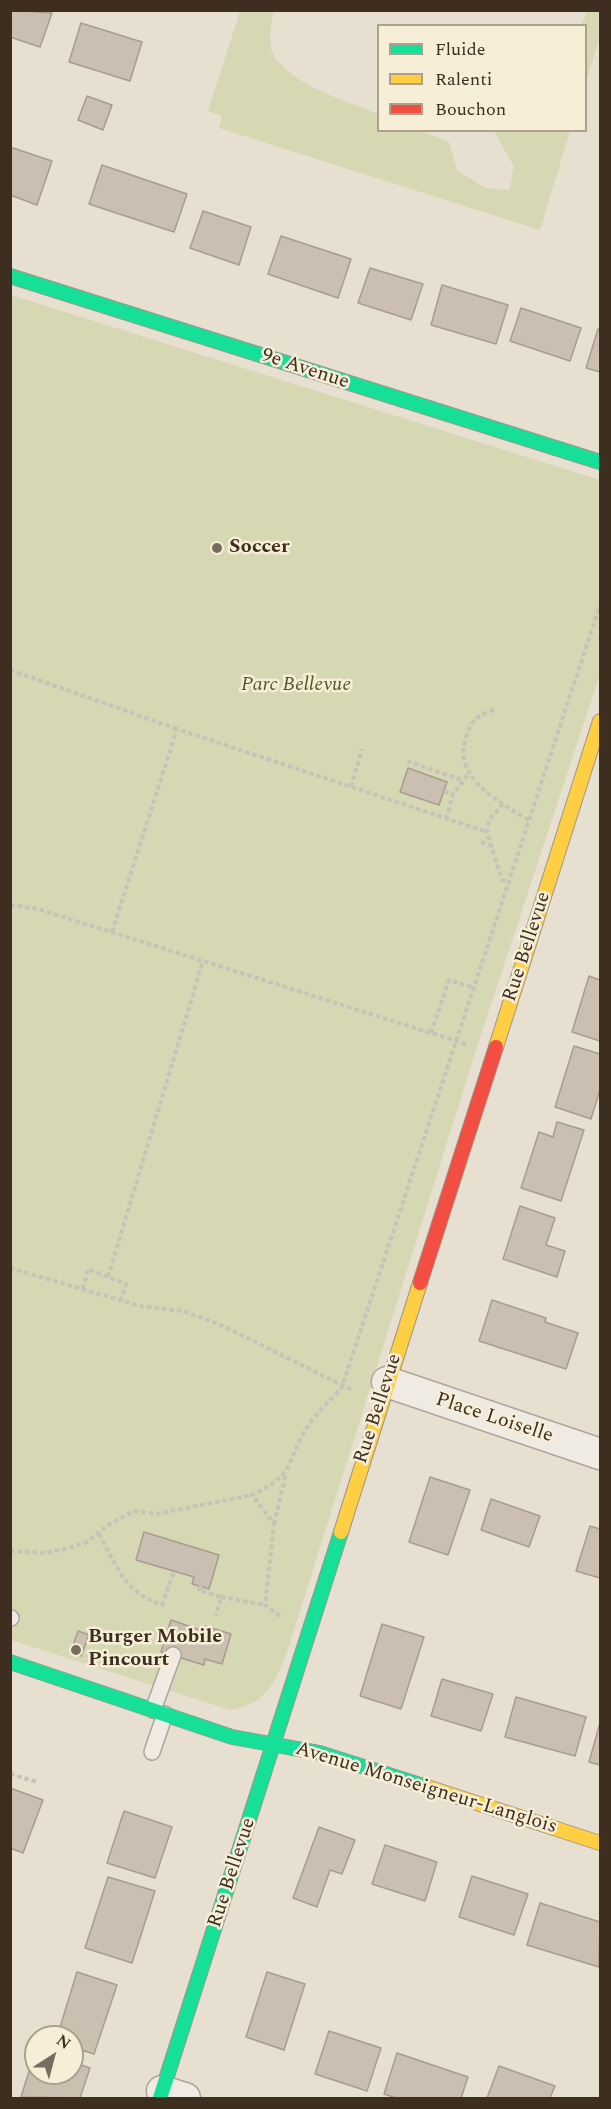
<!DOCTYPE html>
<style>
body{margin:0}
#map{position:relative;width:611px;height:2109px;overflow:hidden;background:#e7e0d1;font-family:Spectral,serif}
canvas{display:block}
.frame{position:absolute;inset:0;border:12px solid #3d2e20;pointer-events:none}
.legend{position:absolute;left:377px;top:24px;width:210px;height:108px;box-sizing:border-box;background:#f7eed8;border:2px solid #ada18e;margin:0;padding:8px 10px;list-style:none;font-size:18px;color:#3d2e20}
.legend li{display:flex;align-items:center;gap:12px;height:30px}
.legend b{width:30px;border:2px solid #ada18e}
.north{position:absolute;left:24px;top:2025px;width:60px;height:60px;box-sizing:border-box;background:#f7eed8;border:2px solid #ada18e;border-radius:50%;rotate:36deg;font-size:16px;font-weight:700;line-height:24px;text-align:center;color:#3d2e20}
.north::after{content:'';display:block;margin:auto;width:21px;height:27px;background:#786c5e;clip-path:polygon(50% 0,100% 100%,50% 72%,0 100%)}
</style>
<div id="map">
<canvas width="611" height="2109"></canvas>
<div class="frame"></div>
<ul class="legend">
<li><b style="height:8px;background:#16e098"></b>Fluide</li>
<li><b style="height:8px;background:#ffcf43"></b>Ralenti</li>
<li><b style="height:8px;background:#f24e42"></b>Bouchon</li>
</ul>
<div class="north">N</div>
</div>
<script>
const c = document.querySelector('canvas').getContext('2d');
c.lineJoin = 'round';
function paint(path, color) {
  c.fillStyle = color;
  c.fill(path, 'evenodd');
}
function strokePath(path, color, width, dash) {
  c.strokeStyle = color;
  c.lineWidth = width;
  c.lineCap = dash ? 'butt' : 'round';
  c.setLineDash(dash || []);
  c.stroke(path);
}
function label(font, color, halo, rows, align = 'center') {
  c.font = font + ' Spectral,serif';
  c.lineWidth = 5;
  c.setLineDash([]);
  c.textBaseline = 'middle';
  c.strokeStyle = halo;
  c.fillStyle = color;
  for (const [text, x, y, turn = 0] of rows) {
    c.save();
    c.translate(x, y);
    c.rotate((+turn || 0) * Math.PI / 180);
    c.textAlign = isNaN(turn) ? turn : align;
    if (halo) c.strokeText(text, 0, 0);
    c.fillText(text, 0, 0);
    c.restore();
  }
}
paint(new Path2D(`
 M240,11H274C270,25 267,47 277,60C301,89 345,100 378,114V130L421,131L449,142L457,170L485,188L509,190L514,167L494,131H570L540,230L219,128L222,116L208,111Z
 M587,11H600V36L586,82V26L581,25Z
 M11,295L600,480V674L477,1047L290,1643C278,1676 270,1704 230,1710L11,1640Z`), '#d6d7b3');
const building = new Path2D(`
 M10,10L52,13L40,47L10,37Z
 M81,23L142,42L130,81L69,62Z
 M87,96L112,105L103,130L78,120Z
 M10,147L52,161L37,205L10,195Z
 M102,165L187,194L174,232L89,204Z
 M203,211L251,227L239,265L190,248Z
 M281,236L351,259L338,298L268,274Z
 M370,268L423,284L411,320L358,303Z
 M442,285L508,305L496,344L431,325Z
 M521,308L581,328L570,361L510,341Z
 M598,329L600,330V372L586,368Z
 M408,768L447,782L439,805L400,792Z
 M589,976L600,980V1041L572,1032Z
 M574,1046L600,1054V1090L591,1119L555,1107Z
 M557,1122L584,1130L561,1201L521,1188L539,1132L553,1137Z
 M520,1206L555,1218L546,1245L565,1251L557,1277L503,1259Z
 M492,1300L546,1318L545,1322L578,1333L566,1369L479,1341Z
 M430,1477L470,1490L448,1555L409,1542Z
 M491,1499L540,1516L529,1547L481,1530Z
 M590,1526L600,1529V1578L576,1571Z
 M144,1532L219,1555L209,1589L192,1584L194,1577L136,1560Z
 M171,1620L203,1631L205,1626L231,1634L222,1664L205,1659L204,1665L161,1652Z
 M382,1624L424,1637L401,1709L360,1696Z
 M78,1631L89,1635L81,1656L71,1652Z
 M442,1679L493,1694L481,1731L431,1716Z
 M516,1697L586,1717L575,1756L505,1737Z
 M600,1723V1765L589,1762Z
 M10,1788L43,1800L23,1853L10,1848Z
 M124,1811L172,1827L155,1878L107,1863Z
 M319,1827L355,1840L342,1874L330,1870L317,1907L293,1898Z
 M385,1845L437,1862L425,1901L372,1884Z
 M472,1876L528,1894L514,1935L459,1917Z
 M108,1877L155,1891L132,1963L85,1948Z
 M540,1903L600,1922L599,1967L527,1945Z
 M77,1972L117,1985L94,2054L72,2047V2037H57Z
 M267,1972L305,1984L284,2050L246,2037Z
 M329,2031L381,2048L367,2091L315,2074Z
 M397,2053L468,2077L461,2098H396L384,2094Z
 M72,2062L90,2068L80,2098L21,2097L30,2068L36,2070V2073H72Z
 M499,2066L555,2086L550,2098H487Z`);
paint(building, '#cbbfb2');
strokePath(building, '#a89c90', 1.5);
const lane = new Path2D(`
 M10,1618H11
 M153,1710L173,1655
 M152,1752L165,1714`);
const street = new Path2D(`
 M387,1382L600,1454
 M162,2091L185,2098`);
const fast = new Path2D(`
 M10,276L600,462
 M10,1662L232,1737L320,1753L427,1787
 M160,2098L341,1532`);
const slow = new Path2D(`
 M496,1047L600,721
 M341,1532L420,1283
 M427,1787L600,1843`);
const jam = new Path2D(`
 M420,1283L496,1047`);
strokePath(lane, '#ada599', 18);
strokePath(street, '#ada599', 33);
strokePath(fast, '#9c958a', 16);
strokePath(slow, '#9c958a', 16);
strokePath(jam, '#9c958a', 16);
strokePath(new Path2D(`
 M10,670L177,729
 M494,710C477,715 471,721 466,737C452,779 499,801 528,820
 M407,761L462,780
 M351,787L362,749
 M444,791L453,794
 M503,804L489,820L487,832L502,880L509,882
 M446,819L453,794L469,773
 M481,842L491,846
 M10,905L38,909L466,1044
 M112,932L177,729L487,832
 M431,1033L449,980L475,988
 M10,1268L140,1306L183,1311L221,1325L352,1390
 M108,1277L203,961
 M83,1289L88,1269L126,1284L121,1300
 M274,1524L286,1473
 M99,1534C118,1568 124,1592 162,1605L174,1571
 M10,1551L46,1553L73,1547L87,1542L108,1525L134,1511L156,1514L252,1495
 M201,1586L199,1590L221,1597L216,1616
 M221,1597L265,1605
 M280,1616L265,1605L274,1524L252,1495C299,1473 284,1462 308,1426C317,1412 331,1400 342,1387L600,605
 M10,1774L37,1782`), '#c8c2b9', 4, [4.5, 3]);
strokePath(lane, '#efebe3', 15);
strokePath(street, '#efebe3', 30);
strokePath(fast, '#16e098', 14);
strokePath(slow, '#ffcf43', 14);
strokePath(jam, '#f24e42', 14);
for (const [x, y, r, color] of [
 [217,548,6,"#786c5e"],
 [76,1650,6,"#786c5e"]
]) {
  const dot = new Path2D();
  dot.arc(x, y, r, 0, 2 * Math.PI);
  c.fillStyle = color;
  c.fill(dot);
  strokePath(dot, '#f7eed8', 2);
}
label('20px', '#3d2e20', '#f7eed8', [
 ["9e Avenue",305,370,18],
 ["Rue Bellevue",528,947,-72],
 ["Rue Bellevue",379,1409,-72],
 ["Place Loiselle",494,1419,18],
 ["Avenue Monseigneur-Langlois",426,1789,17],
 ["Rue Bellevue",233,1873,-72]
]);
label('bold 20px', '#3d2e20', '#f7eed8', [
 ["Soccer",229,548],
 ["Burger Mobile",88,1638],
 ["Pincourt",88,1661]
], 'left');
label('italic 20px', '#4d5a26', '#f7eed8', [
 ["Parc Bellevue",296,686]
]);
</script>
